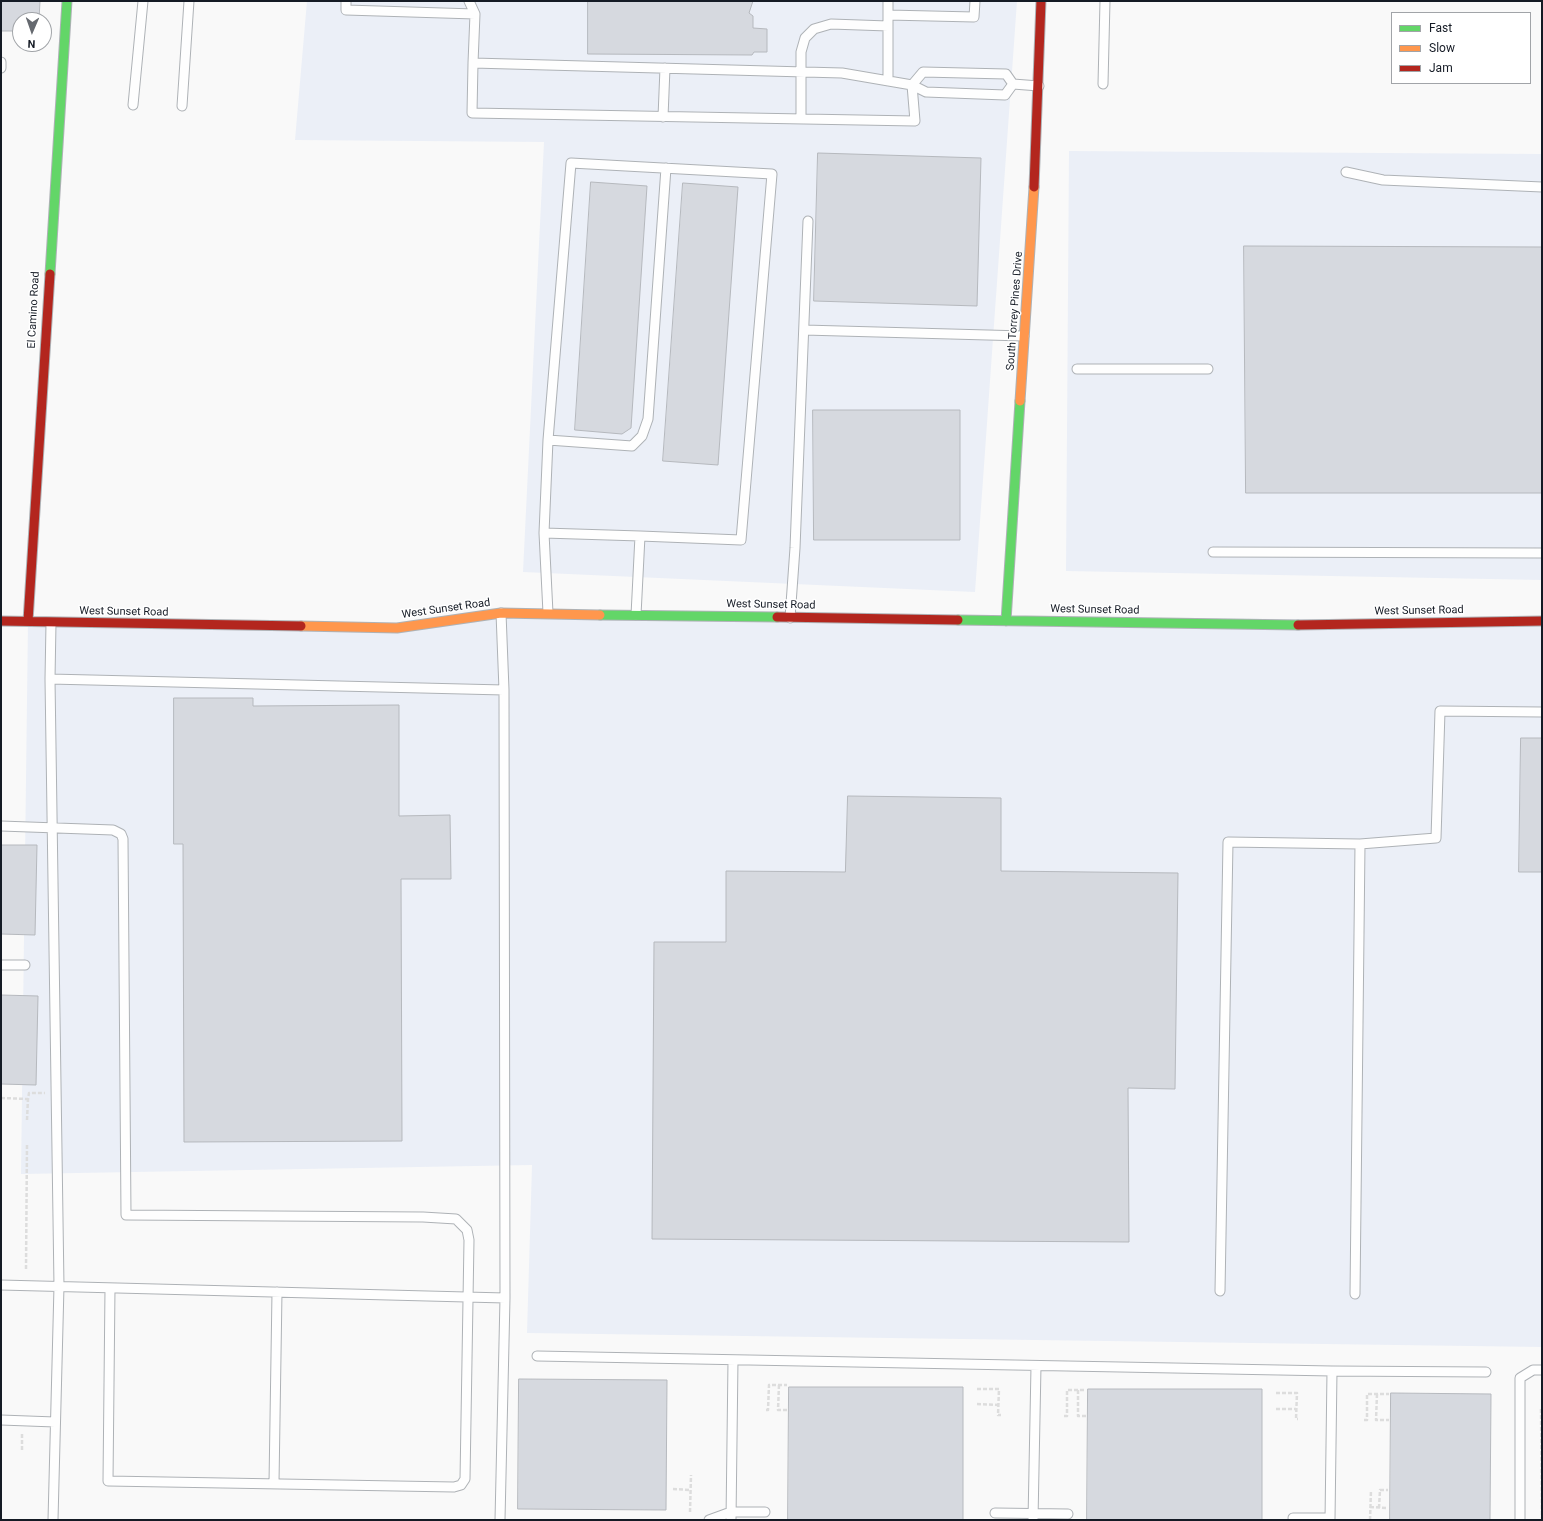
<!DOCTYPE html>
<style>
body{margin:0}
#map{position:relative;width:1543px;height:1521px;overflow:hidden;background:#f9f9f9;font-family:Roboto,sans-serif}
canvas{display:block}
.frame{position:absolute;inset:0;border:2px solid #151b25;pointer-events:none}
.legend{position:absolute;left:1391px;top:12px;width:140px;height:72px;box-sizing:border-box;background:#fff;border:1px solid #a1a4a8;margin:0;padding:5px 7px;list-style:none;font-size:12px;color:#151b25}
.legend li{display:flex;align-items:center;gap:8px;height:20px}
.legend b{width:20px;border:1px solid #a1a4a8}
.north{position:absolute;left:12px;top:12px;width:40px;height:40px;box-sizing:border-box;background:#fff;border:1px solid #a1a4a8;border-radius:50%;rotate:182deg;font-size:11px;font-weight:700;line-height:16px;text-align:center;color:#151b25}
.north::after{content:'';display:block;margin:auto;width:14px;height:18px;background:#65696f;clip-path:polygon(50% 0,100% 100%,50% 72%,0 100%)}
</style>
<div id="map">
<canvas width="1543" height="1521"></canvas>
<div class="frame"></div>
<ul class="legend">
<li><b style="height:5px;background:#63d668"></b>Fast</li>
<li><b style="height:5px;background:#ff974d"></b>Slow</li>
<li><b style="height:5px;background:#b3261e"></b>Jam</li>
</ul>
<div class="north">N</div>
</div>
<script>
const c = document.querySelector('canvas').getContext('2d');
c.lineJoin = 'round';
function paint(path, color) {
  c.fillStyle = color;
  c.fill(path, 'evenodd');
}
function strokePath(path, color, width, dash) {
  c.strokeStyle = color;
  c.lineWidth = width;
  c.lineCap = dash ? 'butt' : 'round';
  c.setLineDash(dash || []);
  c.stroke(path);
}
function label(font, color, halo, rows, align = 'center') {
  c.font = font + ' Roboto,sans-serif';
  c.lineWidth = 3;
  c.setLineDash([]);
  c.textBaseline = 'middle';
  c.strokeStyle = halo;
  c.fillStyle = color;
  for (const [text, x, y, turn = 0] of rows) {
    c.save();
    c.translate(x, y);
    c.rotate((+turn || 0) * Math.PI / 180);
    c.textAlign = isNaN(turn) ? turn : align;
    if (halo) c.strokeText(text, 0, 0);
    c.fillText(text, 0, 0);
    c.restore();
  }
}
paint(new Path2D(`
 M307,1H1017L975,592L523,572L544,142L295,140Z
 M1069,151L1542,154V580L1066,571Z
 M501,613L1542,621V1347L527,1333L532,1165L21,1174L28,621L397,628Z`), '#ebeff7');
const building = new Path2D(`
 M1,1H40L39,20H20V31H1Z
 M588,1H753L749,13L753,16V28L767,29V52H754L752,55L588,54Z
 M818,153L981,158L977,306L814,301Z
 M591,182L647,186L631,428L622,434L575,430Z
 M683,183L738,187L718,465L663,461Z
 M1244,246L1542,247V493H1246Z
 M813,410H960V540H814Z
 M174,698H253V706L399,705V816L450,815L451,879H401L402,1141L184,1142L183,844H174Z
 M1521,738H1542V872H1519Z
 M848,796L1001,798V871L1178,873L1175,1089L1128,1088L1129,1242L652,1239L654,942H726V871L845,872Z
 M1,845H37L35,935L1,934Z
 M1,995L38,996L36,1085L1,1084Z
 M519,1379L667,1380L666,1510L518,1509Z
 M789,1387H963V1520H788Z
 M1088,1389H1262V1520H1087Z
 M1391,1393L1491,1394L1490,1520H1390Z`);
paint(building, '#d6d9df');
strokePath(building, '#b6b9be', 1);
const lane = new Path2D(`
 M346,1V10L475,14
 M469,1L475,14L473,63L842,73L912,85L915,121L472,113L473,63
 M888,15V1
 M1,62V68
 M923,72L1006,74L1013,84L1005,95L926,92L912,85Z
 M888,81V15L974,17L975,1
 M1013,84L1039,86
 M1103,84L1105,1
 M133,105L143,1
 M182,106L189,1
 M663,117L665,68
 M801,119V52L805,38L814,29L831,24L888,26
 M1346,172L1383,180L1542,187
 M804,330L1024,336
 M1077,369H1208
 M548,440L632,446L642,436L648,419L666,168
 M544,533L640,536
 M1213,552L1542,553
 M548,613L544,533L548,440L571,163L772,174L741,540L640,536L636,615
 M790,618L795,548L808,221
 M51,623L50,679L59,1286L53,1520
 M50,679L504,690
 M1,826L113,830L121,834L123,839L126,1215L423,1217L456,1219L467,1230L469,1240L465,1479L461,1485L454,1487L108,1481L110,1288
 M1,965H25
 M1,1285L505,1298
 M1220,1291L1228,842L1360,844
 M1355,1294L1360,844L1436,838L1440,711L1542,712
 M537,1356L1332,1371L1486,1372
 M1,1420L55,1422
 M274,1483L277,1292
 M995,1513L1068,1514
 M1293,1518H1330
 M500,1520L505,1298L504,690L501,613
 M709,1520L731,1512H765
 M731,1520L733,1360
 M1033,1520L1036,1366
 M1330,1520L1332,1371
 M1520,1520V1378L1533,1370H1542`);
const fast = new Path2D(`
 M50,274L67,1
 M600,615L777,617
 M958,620L1298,625
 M1006,621L1020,401`);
const slow = new Path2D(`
 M1020,401L1034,187
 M301,626L397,628L501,613L600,615`);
const jam = new Path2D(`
 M1034,187L1041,1
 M777,617L958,620
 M1,621L301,626
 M28,621L50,274
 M1298,625L1542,621`);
strokePath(lane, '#aeb2b6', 11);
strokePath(fast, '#aeb2b6', 11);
strokePath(slow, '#aeb2b6', 11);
strokePath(jam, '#aeb2b6', 11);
strokePath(new Path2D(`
 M1,1098L28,1099L29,1093H45
 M27,1120L28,1099
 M26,1269L27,1143
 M779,1385L778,1410H787
 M977,1389H999L998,1415H1001
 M1078,1390V1416H1086
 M1276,1393H1297L1296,1419H1298
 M1377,1394L1376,1420H1389
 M977,1404L998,1405
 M1276,1409H1296
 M1541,1409L1542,1518
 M766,1410H768L769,1385H787
 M1064,1416H1067V1390H1086
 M1364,1420H1367V1394H1389
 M22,1450V1433
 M673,1489L691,1490
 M1370,1507L1387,1508
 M1379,1508L1380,1490H1388
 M690,1512L691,1475
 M1370,1520L1371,1490`), '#ddd', 2.5, [4, 2]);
strokePath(lane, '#fefefe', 9);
strokePath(fast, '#63d668', 9);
strokePath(slow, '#ff974d', 9);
strokePath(jam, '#b3261e', 9);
label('11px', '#151b25', '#fff', [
 ["El Camino Road",34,310,-87],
 ["South Torrey Pines Drive",1015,311,-86],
 ["West Sunset Road",771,605,1],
 ["West Sunset Road",446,609,-8],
 ["West Sunset Road",1095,610,1],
 ["West Sunset Road",1419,611,-1],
 ["West Sunset Road",124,612,1]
]);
</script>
